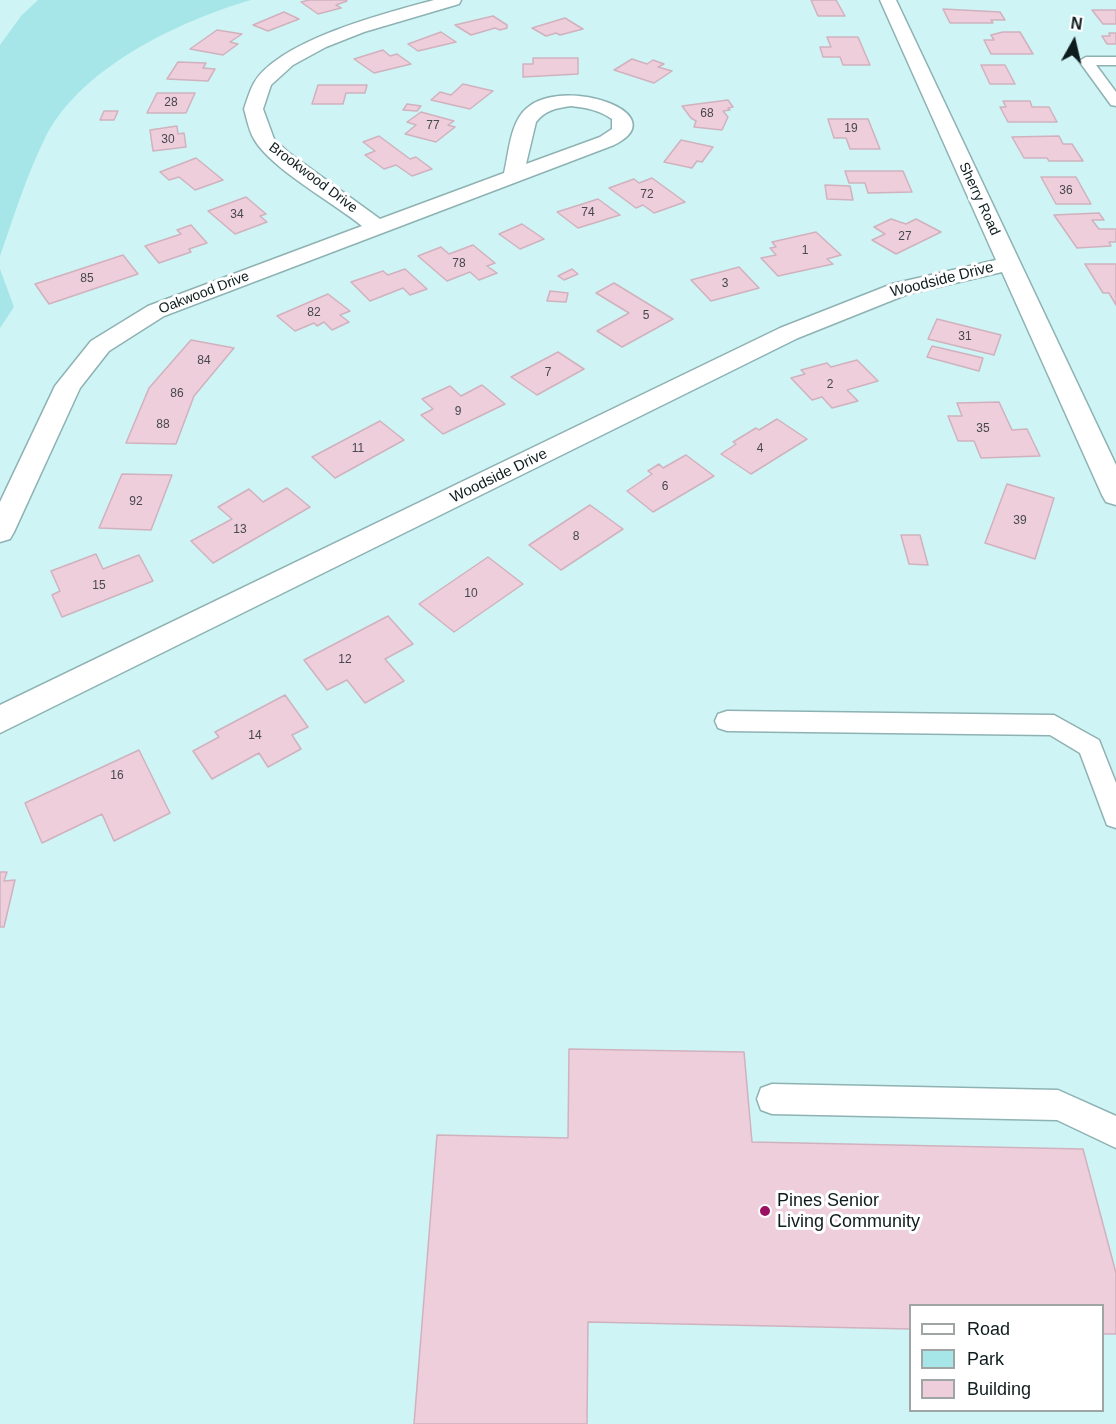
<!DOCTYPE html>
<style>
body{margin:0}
#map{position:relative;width:1116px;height:1424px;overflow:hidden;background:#cff4f5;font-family:Helvetica,sans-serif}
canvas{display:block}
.legend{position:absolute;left:909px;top:1304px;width:195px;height:108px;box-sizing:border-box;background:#fff;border:2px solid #9fa4a5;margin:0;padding:8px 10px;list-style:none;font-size:18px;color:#0f1c1d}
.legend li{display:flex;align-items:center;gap:12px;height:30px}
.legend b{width:30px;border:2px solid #9fa4a5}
.north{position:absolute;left:1044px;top:12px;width:60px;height:60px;-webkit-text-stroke:4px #fff;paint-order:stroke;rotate:8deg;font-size:16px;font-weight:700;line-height:24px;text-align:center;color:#0f1c1d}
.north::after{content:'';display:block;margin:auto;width:21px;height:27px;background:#0f1c1d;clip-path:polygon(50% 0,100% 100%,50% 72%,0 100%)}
</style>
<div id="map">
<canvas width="1116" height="1424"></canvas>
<ul class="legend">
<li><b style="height:8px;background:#fff"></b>Road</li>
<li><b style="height:16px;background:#a7e6e8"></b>Park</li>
<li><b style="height:16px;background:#edceda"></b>Building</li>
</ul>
<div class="north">N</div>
</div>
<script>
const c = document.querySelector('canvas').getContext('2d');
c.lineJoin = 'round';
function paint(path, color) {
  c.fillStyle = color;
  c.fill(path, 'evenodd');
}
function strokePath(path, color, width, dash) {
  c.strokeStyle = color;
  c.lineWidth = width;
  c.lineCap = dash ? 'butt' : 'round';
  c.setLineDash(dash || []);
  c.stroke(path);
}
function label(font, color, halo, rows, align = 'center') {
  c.font = font + ' Helvetica,sans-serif';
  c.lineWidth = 6;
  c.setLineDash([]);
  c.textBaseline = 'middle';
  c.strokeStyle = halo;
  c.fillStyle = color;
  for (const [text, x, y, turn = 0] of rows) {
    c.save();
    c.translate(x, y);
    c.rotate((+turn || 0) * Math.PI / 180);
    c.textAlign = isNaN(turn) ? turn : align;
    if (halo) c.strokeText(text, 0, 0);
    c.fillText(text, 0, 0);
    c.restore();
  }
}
paint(new Path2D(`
 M38,0H251C179,21 82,67 46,136C27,174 14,216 0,256V45L21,16Z
 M0,269L14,307L0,328Z`), '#a7e6e8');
const building = new Path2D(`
 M309,0H345L347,1L336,5L341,8L318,14L301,2Z
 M811,0H836L845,16H818Z
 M943,9L1000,12L1005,20H991L993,23H950Z
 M1092,10H1116V24H1103Z
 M284,12L299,19L268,31L253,25Z
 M493,16L507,25V28L500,30L495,28L471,35L455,25Z
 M565,18L583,29L560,35L556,33L546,36L532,28Z
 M217,30L242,34L230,42L238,44L223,55L190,49Z
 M441,32L456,42L418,51L408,44Z
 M1003,32H1020L1033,54H991L984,40H994L991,35Z
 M1109,33H1116V44H1107L1102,36H1110Z
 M827,37H858L870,65H843L840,57H823L820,47H831Z
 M383,50L390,56L397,54L411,64L374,73L354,59Z
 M533,58H578V74L523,77V64H533Z
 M632,59L647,64L653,60L664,64L658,67L672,71L654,83L614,70Z
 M178,62L206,63L203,68L215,69L208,81L167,79Z
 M981,65H1005L1015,84H990Z
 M463,84L493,91L470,109L431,100L440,92L451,95Z
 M318,85H367L365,93H346L343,104H312Z
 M157,93H195L186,113H147Z
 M728,100L733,107L728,108L730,110L723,111L728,117L722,130L694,127L696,121L691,118L682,106Z
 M1003,101H1030L1032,107H1049L1057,122H1008L1000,107H1006Z
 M407,104L421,106L417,111L403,110Z
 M104,111H118L114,120H100Z
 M421,112L454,121L448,125L455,127L436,142L405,134L416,125L407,122Z
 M828,119H868L880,149H850L846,138H834Z
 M177,126L178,134L184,133L186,147L153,151L150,130Z
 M379,136L410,159L416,157L432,169L412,176L396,165L384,169L365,155L375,151L363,142Z
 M1059,136L1063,144H1072L1083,161H1049L1047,158H1024L1012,137Z
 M681,140L713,147L702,162L697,161L692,168L664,162Z
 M196,158L223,180L195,190L179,177L169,180L160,172Z
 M845,171H903L912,192L868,193L865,183H849Z
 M1041,177H1076L1091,204H1056Z
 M652,178L685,202L654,213L643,205L636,208L609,188L634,179L639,183Z
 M825,185L850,186L853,200L827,199Z
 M246,197L266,214L260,216L267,222L235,234L208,211Z
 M598,199L620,215L578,228L557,212Z
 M1099,213L1104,220H1092L1099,229H1116V242H1109L1111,246L1077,248L1054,215Z
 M891,219L906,224L916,219L941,232L896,254L872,240L885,234L874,227Z
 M522,224L544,239L520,249L499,234Z
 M191,225L207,243L189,249L191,252L159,263L145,246L181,234L177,230Z
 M816,232L841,255L827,259L833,264L778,276L761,258L776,255L770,248L776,247L772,242Z
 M473,245L495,263L487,266L497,273L479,280L470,272L447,281L418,256L441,247L449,254Z
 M123,255L138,274L49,304L35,284Z
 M1085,264H1116V305L1109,293H1103Z
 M739,267L759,288L711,301L691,280Z
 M405,269L427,289L410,295L403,288L370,301L351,282L383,271L388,275Z
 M572,269L578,274L564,280L558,276Z
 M614,283L673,319L622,347L597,331L629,313L596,293Z
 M550,291L568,293L566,302L547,301Z
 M328,294L350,311L340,315L349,322L332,330L324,322L317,326L314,323L295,331L277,316Z
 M937,319L1001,335L994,355L928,339Z
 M191,340L234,348L194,396L176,444L126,443L149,388Z
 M932,346L983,358L979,371L927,357Z
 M558,352L584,369L537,395L511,377Z
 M857,360L878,381L847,390L858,401L832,408L822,397L812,400L791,378L805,374L801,370L827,363L831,367Z
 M482,385L505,404L443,434L421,415L433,409L422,399L450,386L461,396Z
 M999,402L1012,430L1027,429L1040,456L981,458L974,441H958L948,416H962L957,403Z
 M777,419L807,439L751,474L721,454L736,444L733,442L756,428L759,430Z
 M380,421L404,440L335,478L312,457Z
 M686,455L714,476L653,512L627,491L652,474L648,471L659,464L663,468Z
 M122,474L172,475L151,530L99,528Z
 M1007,484L1054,498L1035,559L985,543Z
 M287,488L310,507L213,563L191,541L232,519L218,507L249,489L263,502Z
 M590,505L623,529L561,570L529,545Z
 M901,535H920L928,565L909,564Z
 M96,554L103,569L139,555L153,581L62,617L52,595L60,591L51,571Z
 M488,557L523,584L454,632L419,604Z
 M388,616L413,644L385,659L404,681L365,703L347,680L327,690L304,660Z
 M285,695L308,727L292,735L301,749L268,767L259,753L212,779L193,751L219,737L215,732Z
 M139,750L170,813L114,841L102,814L42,843L25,803Z
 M0,872H7L4,881L15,880L4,927H0Z
 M569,1049L744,1052L752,1142L1083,1149L1116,1273V1334H1102V1306H910V1329L588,1322L587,1424H414L437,1135L568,1138Z`);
paint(building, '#edceda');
strokePath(building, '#d0b2be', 1.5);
const service = new Path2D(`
 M1086,57H1116V65H1096L1116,92V106L1111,105L1079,61Z
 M727,711L1054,715L1099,740L1116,783V828L1107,825L1080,753L1050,735L727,731L718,728L715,721L718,714Z
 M772,1084L1058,1090L1116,1116V1148L1057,1120L772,1114L761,1110L757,1099L761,1088Z`);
const minor = new Path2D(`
 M434,0H461L459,4L364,32L326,47L293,65L271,85L263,109L274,139L289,153L380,219L504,173C509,153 510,122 527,108C564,75 677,114 614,145L164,316L109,351L80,388L14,532L10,539L0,542V502L55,386L91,341L148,306L362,226C334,203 270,168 254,139C249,131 247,119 244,109C247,100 250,90 254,83C279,40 389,12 434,0ZM571,106C587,108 599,110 612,119V129L600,137L526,164L536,122C545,110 557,108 571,106Z
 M880,0H896L1116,465V505L1106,502L1102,495L1002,272L908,294L798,338L0,733V705L780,328L892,284L996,260Z`);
strokePath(service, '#8eb2b3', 3);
strokePath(minor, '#8eb2b3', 3);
paint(service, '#fff');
paint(minor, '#fff');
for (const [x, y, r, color] of [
 [765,1211,6,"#9a1062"]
]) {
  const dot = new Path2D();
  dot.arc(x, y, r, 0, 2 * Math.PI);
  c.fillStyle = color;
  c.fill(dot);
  strokePath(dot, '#fff', 2);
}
label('12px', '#46484c', null, [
 ["28",171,103],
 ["68",707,114],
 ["77",433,126],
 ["19",851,129],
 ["30",168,140],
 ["36",1066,191],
 ["72",647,195],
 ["74",588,213],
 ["34",237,215],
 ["27",905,237],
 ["1",805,251],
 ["78",459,264],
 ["85",87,279],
 ["3",725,284],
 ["82",314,313],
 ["5",646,316],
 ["31",965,337],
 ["84",204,361],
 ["7",548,373],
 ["2",830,385],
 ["86",177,394],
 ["9",458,412],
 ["88",163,425],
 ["35",983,429],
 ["11",358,449],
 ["4",760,449],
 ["6",665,487],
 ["92",136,502],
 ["39",1020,521],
 ["13",240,530],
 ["8",576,537],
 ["15",99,586],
 ["10",471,594],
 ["12",345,660],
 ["14",255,736],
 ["16",117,776]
]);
label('14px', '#0f1c1d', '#fff', [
 ["Brookwood Drive",313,178,37],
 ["Sherry Road",979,199,65],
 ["Oakwood Drive",204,293,-21]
]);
label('15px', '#0f1c1d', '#fff', [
 ["Woodside Drive",942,280,-14],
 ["Woodside Drive",499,476,-26]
]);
label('18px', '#0f1c1d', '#fff', [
 ["Pines Senior",777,1201],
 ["Living Community",777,1222]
], 'left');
</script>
